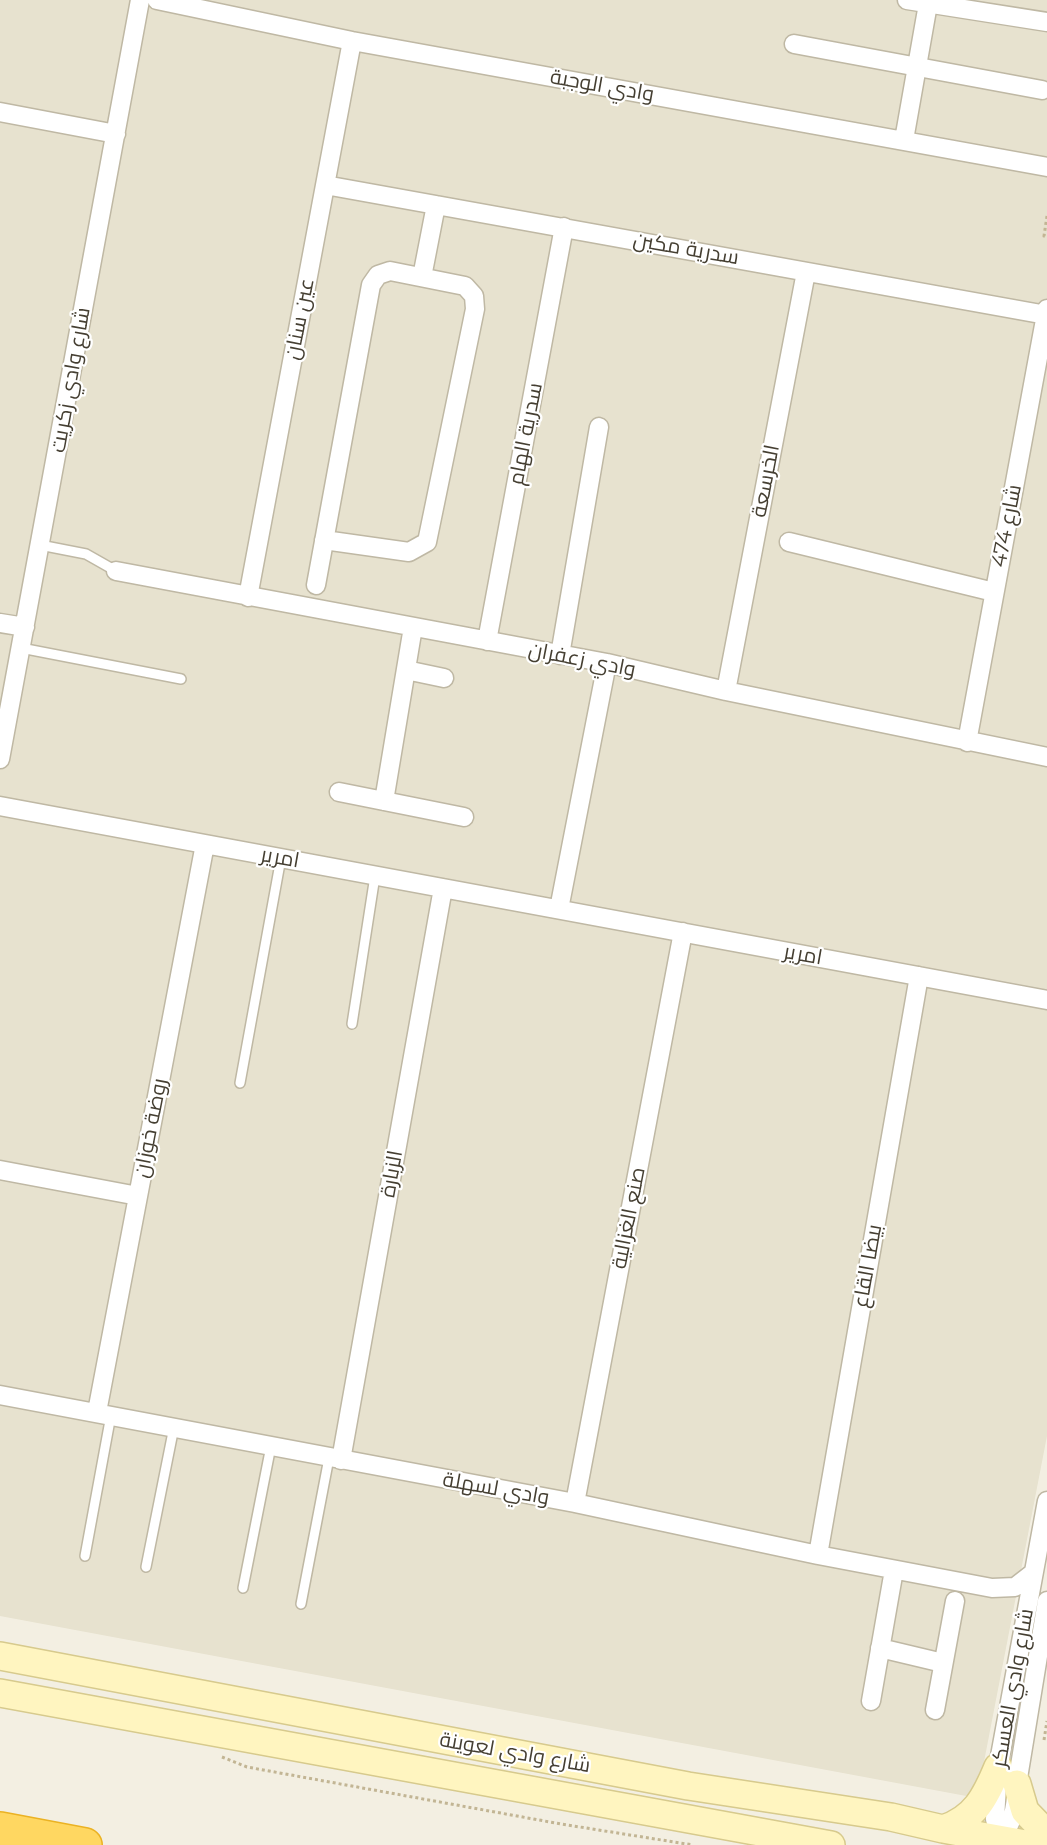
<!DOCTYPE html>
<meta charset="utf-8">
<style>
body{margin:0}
canvas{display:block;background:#f3efe2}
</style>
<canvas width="1047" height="1845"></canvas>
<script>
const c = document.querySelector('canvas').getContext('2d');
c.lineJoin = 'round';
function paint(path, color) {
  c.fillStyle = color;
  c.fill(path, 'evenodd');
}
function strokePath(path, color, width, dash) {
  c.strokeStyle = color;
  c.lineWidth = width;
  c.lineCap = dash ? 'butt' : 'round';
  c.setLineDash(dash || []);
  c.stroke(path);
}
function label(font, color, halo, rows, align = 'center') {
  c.font = font + ' Montserrat,Cairo,sans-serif';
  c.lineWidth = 4.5;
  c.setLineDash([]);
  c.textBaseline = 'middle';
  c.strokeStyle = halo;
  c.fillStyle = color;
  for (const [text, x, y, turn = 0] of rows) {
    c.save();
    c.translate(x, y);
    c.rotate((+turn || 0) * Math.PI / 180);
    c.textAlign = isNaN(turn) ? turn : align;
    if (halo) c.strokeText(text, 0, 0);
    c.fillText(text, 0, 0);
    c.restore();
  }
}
paint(new Path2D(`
 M0,0H1047V1436L977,1798L0,1616Z`), '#e7e2cf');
const lane = new Path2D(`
 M40,545L86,554L116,571
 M21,648L181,679
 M352,1024L375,876
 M240,1083L281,858
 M85,1556L111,1415
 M146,1567L174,1427
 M243,1588L271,1446
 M301,1604L329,1458`);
const street = new Path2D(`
 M157,0L352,41L1047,167
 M907,0L1047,22
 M794,44L1042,90
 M0,112L116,134
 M904,140L928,4
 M325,185L1046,315
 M422,277L436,205
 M789,542L994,592
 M116,571L607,663L726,691L1047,757
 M316,585L371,285L378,275L390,271L465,286L474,296L475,309L427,542L409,552L324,540
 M248,597L352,41
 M0,623L25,627
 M487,641L564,227
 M560,655L599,427
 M406,670L444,678
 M726,691L806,272
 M967,742L1047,309
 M0,759L140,0
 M339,792L464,817
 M384,801L413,627
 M0,806L1047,1000
 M559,909L607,663
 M0,1170L138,1196
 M0,1395L575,1503L818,1555L992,1588L1015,1587L1033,1573
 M97,1412L205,844
 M341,1460L443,888
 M575,1503L683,932
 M818,1555L919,976
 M880,1648L943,1663
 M871,1701L894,1570
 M935,1710L955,1601
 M995,1845C1013,1826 1016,1809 1017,1784L1047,1601
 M1004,1845L995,1819L998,1767L1047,1501`);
const secondary = new Path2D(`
 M0,1656L688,1786L891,1817L943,1829L1031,1845
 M0,1693L831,1845
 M1017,1784L1025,1811L1047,1834
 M943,1829C975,1819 986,1796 998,1767`);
const highway = new Path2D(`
 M0,1829L85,1845`);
strokePath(lane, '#bfb8a4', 12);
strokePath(street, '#bfb8a4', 21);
strokePath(secondary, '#d7ca8d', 30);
strokePath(highway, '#ebb223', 36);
strokePath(new Path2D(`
 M1047,216L1044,236H1047
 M1044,1740L1047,1721
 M222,1757L247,1767L561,1824L693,1845`), '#c2b594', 3, [3, 3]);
strokePath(lane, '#fff', 9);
strokePath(street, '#fff', 18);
strokePath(secondary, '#fff5c0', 27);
strokePath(highway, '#ffd761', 33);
label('21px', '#453f32', '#fff', [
 ["وادي الوجبة",602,86,10],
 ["سدرية مكين",686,249,10],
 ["عين سنان",300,319,-79],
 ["شارع وادي زكريت",71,380,-80],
 ["سدرية الهام",526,434,-79],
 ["الخرسعة",766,481,-79],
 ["شارع 474",1007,526,-79],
 ["وادي زعفران",582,660,11],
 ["امرير",280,858,10],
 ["امرير",803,955,10],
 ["روضة خوزان",151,1128,-79],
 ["الزبارة",392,1174,-80],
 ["صنع الغزالية",629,1218,-79],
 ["بيضا القاع",868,1266,-80],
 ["وادي لسهلة",496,1489,10],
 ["شارع وادي العسكر",1013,1688,-80],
 ["شارع وادي لعوينة",515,1753,10]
]);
</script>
